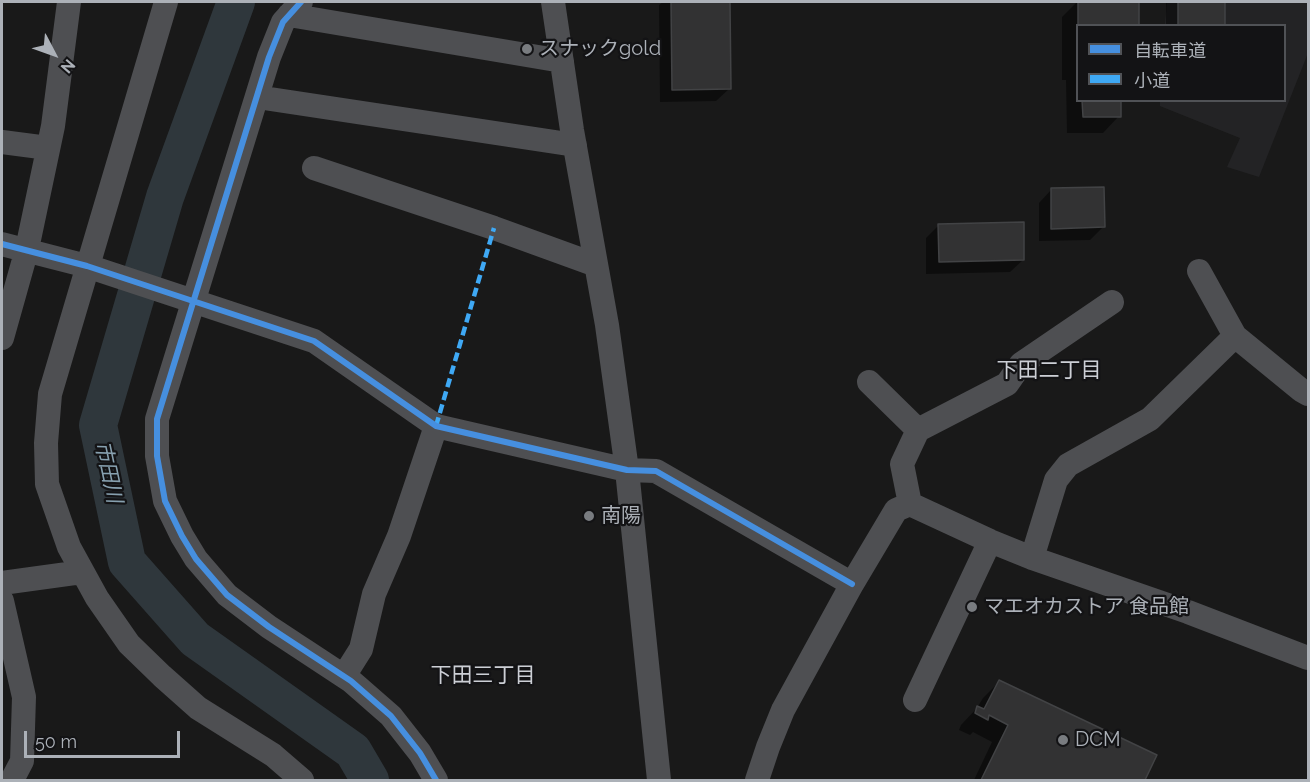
<!DOCTYPE html>
<meta charset="utf-8">
<style>
body{margin:0}
#map{position:relative;width:1310px;height:782px;overflow:hidden;background:#191919;font-family:Raleway,"Noto Sans JP",sans-serif}
canvas{display:block}
.frame{position:absolute;inset:0;border:3px solid #acb1b8;pointer-events:none}
.legend{position:absolute;left:1076px;top:24px;width:210px;height:78px;box-sizing:border-box;background:#131315;border:2px solid #505256;margin:0;padding:8px 10px;list-style:none;font-size:18px;color:#acb1b8}
.legend li{display:flex;align-items:center;gap:12px;height:30px}
.legend b{width:30px;border:2px solid #505256}
.north{position:absolute;left:24px;top:24px;width:60px;height:60px;-webkit-text-stroke:4px #131315;paint-order:stroke;rotate:131deg;font-size:16px;font-weight:700;line-height:24px;text-align:center;color:#acb1b8}
.north::after{content:'';display:block;margin:auto;width:21px;height:27px;background:#acb1b8;clip-path:polygon(50% 0,100% 100%,50% 72%,0 100%)}
.scale{position:absolute;left:24px;top:731px;width:156px;height:27px;box-sizing:border-box;border:3px solid #acb1b8;border-top:0;padding-left:8px;font-size:18px;line-height:21px;white-space:nowrap;color:#acb1b8;-webkit-text-stroke:4px #131315;paint-order:stroke}
</style>
<div id="map">
<canvas width="1310" height="782"></canvas>
<div class="frame"></div>
<ul class="legend">
<li><b style="height:8px;background:#468fdf"></b>自転車道</li>
<li><b style="height:8px;background:#3fa9f5"></b>小道</li>
</ul>
<div class="north">N</div>
<div class="scale">50 m</div>
</div>
<script>
const c = document.querySelector('canvas').getContext('2d');
c.lineJoin = 'round';
function paint(path, color) {
  c.fillStyle = color;
  c.fill(path, 'evenodd');
}
function strokePath(path, color, width, dash) {
  c.strokeStyle = color;
  c.lineWidth = width;
  c.lineCap = dash ? 'butt' : 'round';
  c.setLineDash(dash || []);
  c.stroke(path);
}
function label(font, color, halo, rows, align = 'center') {
  c.font = font + ' Raleway,"Noto Sans JP",sans-serif';
  c.lineWidth = 4.5;
  c.setLineDash([]);
  c.textBaseline = 'middle';
  c.strokeStyle = halo;
  c.fillStyle = color;
  for (const [text, x, y, turn = 0] of rows) {
    c.save();
    c.translate(x, y);
    c.rotate((+turn || 0) * Math.PI / 180);
    c.textAlign = isNaN(turn) ? turn : align;
    if (halo) c.strokeText(text, 0, 0);
    c.fillText(text, 0, 0);
    c.restore();
  }
}
paint(new Path2D(`
 M1167,2H1308V53L1259,177L1227,167L1240,138L1160,106V100H1284V26L1165,25Z`), '#232325');
paint(new Path2D(`
 M663,2H728L729,89L716,101L660,102L659,5Z
 M1077,2H1138V26H1078V100H1119V116L1103,133H1067L1066,80H1062V17Z
 M1166,2H1223L1224,26H1166Z
 M1051,190L1103,227L1090,240L1039,241V203Z
 M939,225L1023,260L1010,272L926,274V238Z
 M999,682L1155,755L1143,780H974L992,742L973,732L970,735L959,730L961,725L977,708L983,698Z`), '#0007');
strokePath(new Path2D(`
 M236,2L165,197L98,425L127,562L195,639L353,751L370,780`), '#2f373c', 38);
const building = new Path2D(`
 M671,2H730L731,89L672,90Z
 M1078,2H1139V26H1078Z
 M1178,2H1225V26H1178Z
 M1082,100H1121V117H1083Z
 M1104,187L1105,227L1051,229V188Z
 M1024,222V260L939,262L938,224Z
 M999,680L1157,755L1145,780H981L1008,725L989,715L988,720L975,713L977,706L984,709Z`);
paint(building, '#323233');
strokePath(building, '#424345', 1.5);
strokePath(new Path2D(`
 M166,2L50,394L46,443L47,484L69,547L97,598L129,644L162,676L198,708L273,755L302,780
 M301,2L283,22L269,57L157,419V456L165,501L182,536L196,559L227,595L269,627L351,681L391,716L420,753L436,780
 M553,2L572,130L607,325L627,470L659,780
 M289,15L562,61
 M257,97L575,145
 M2,142L48,148
 M314,168L494,228L596,265
 M2,244L87,266L314,341L436,426L627,470L656,471L852,584
 M1199,271L1235,336L1301,390L1308,394
 M2,338L27,249L53,126L69,2
 M869,382L918,430
 M910,504L902,464L918,430L1007,384L1021,364L1112,302
 M1032,558L1056,480L1068,465L1150,419L1235,336
 M2,583L82,572
 M2,601L24,697L22,761L12,780
 M344,676L361,649L374,594L399,536L436,426
 M915,700L990,541
 M757,780L768,747L783,710L852,584L896,510L910,504L990,541L1032,558L1188,612L1308,658`), '#4e4f52', 24);
strokePath(new Path2D(`
 M436,426L494,228`), '#3fa9f5', 4.5, [9, 4.5]);
strokePath(new Path2D(`
 M301,2L283,22L269,57L157,419V456L165,501L182,536L196,559L227,595L269,627L351,681L391,716L420,753L436,780
 M2,244L87,266L314,341L436,426L627,470L656,471L852,584`), '#468fdf', 6);
for (const [x, y, r, color] of [
 [527,49,6,"#797c80"],
 [589,516,6,"#797c80"],
 [972,607,6,"#797c80"],
 [1063,740,6,"#797c80"]
]) {
  const dot = new Path2D();
  dot.arc(x, y, r, 0, 2 * Math.PI);
  c.fillStyle = color;
  c.fill(dot);
  strokePath(dot, '#131315', 2);
}
label('20px', '#acb1b8', '#131315', [
 ["スナックgold",539,49],
 ["南陽",601,516],
 ["マエオカストア 食品館",984,607],
 ["DCM",1075,740]
], 'left');
label('21px', '#cccfd5', '#131315', [
 ["下田二丁目",1049,371],
 ["下田三丁目",483,676]
]);
label('italic 21px', '#87a0af', '#131315', [
 ["市田川",108,472,78]
]);
</script>
